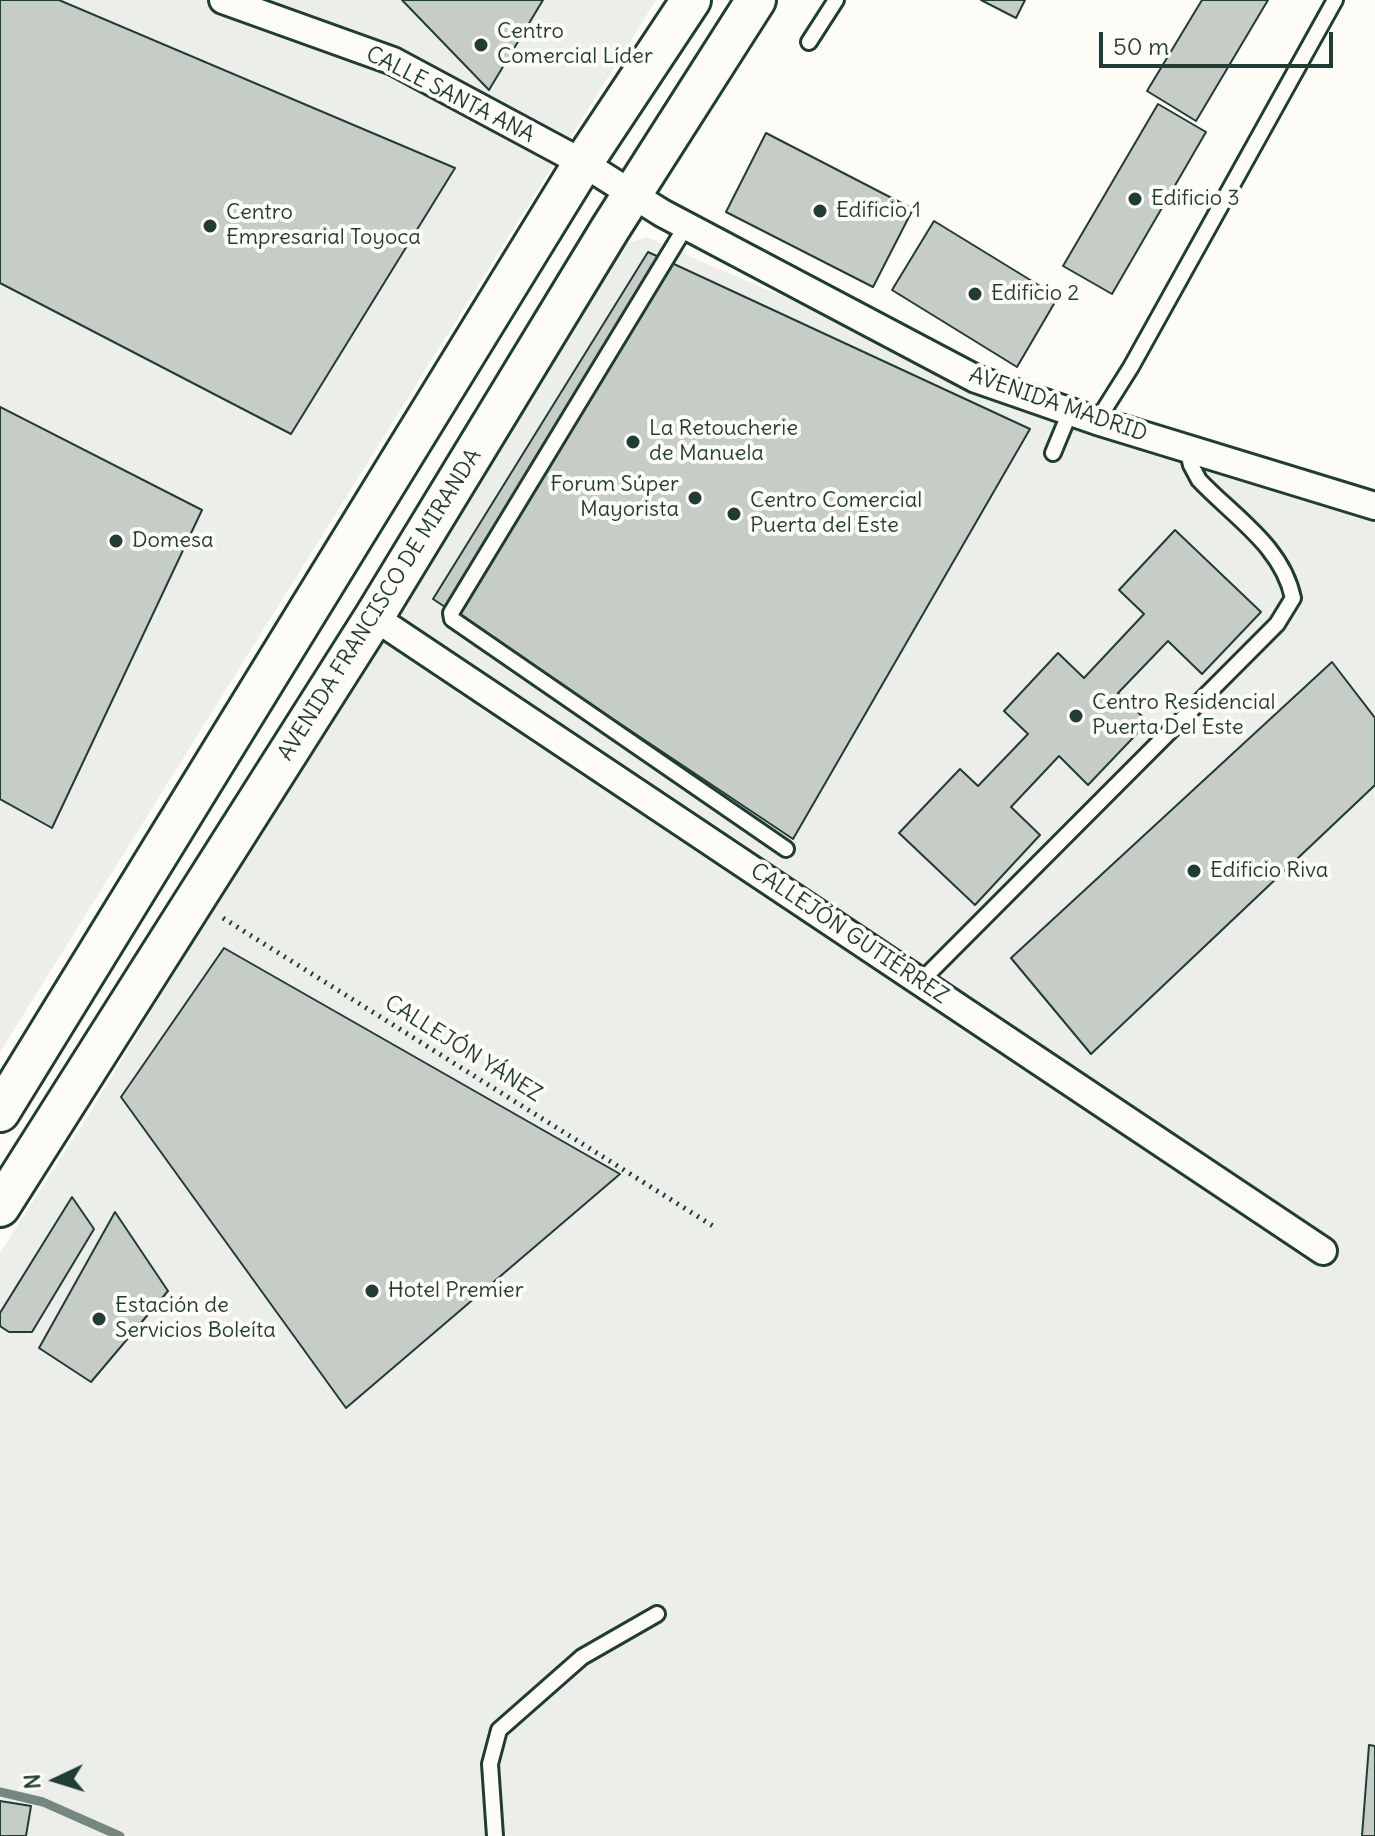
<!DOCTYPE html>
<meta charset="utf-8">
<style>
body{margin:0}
#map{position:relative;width:1375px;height:1836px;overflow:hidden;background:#fdfcf7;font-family:Delius,sans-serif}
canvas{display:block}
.north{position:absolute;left:16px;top:1740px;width:80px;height:80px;-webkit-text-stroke:6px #fdfcf7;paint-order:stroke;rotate:266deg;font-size:22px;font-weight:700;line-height:32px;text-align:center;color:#1f3d34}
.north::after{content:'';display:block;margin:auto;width:28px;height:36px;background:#1f3d34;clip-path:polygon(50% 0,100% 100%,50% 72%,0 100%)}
.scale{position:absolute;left:1099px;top:32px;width:234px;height:36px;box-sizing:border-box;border:4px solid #1f3d34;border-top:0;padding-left:10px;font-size:24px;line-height:28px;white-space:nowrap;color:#1f3d34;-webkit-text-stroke:6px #fdfcf7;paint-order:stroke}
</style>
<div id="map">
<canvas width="1375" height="1836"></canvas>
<div class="north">N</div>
<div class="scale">50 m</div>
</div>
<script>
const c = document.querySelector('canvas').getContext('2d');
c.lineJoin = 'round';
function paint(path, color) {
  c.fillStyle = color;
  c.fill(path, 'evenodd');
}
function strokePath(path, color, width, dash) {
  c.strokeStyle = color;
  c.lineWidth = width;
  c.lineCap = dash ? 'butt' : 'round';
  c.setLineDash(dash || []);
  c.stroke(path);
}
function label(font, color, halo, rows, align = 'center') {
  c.font = font + ' Delius,sans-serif';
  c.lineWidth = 8;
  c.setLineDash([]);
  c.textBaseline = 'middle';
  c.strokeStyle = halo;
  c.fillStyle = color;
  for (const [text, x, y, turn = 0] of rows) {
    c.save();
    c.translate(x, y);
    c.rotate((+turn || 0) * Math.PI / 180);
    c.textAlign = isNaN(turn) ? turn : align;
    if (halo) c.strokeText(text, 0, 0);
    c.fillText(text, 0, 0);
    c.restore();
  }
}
paint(new Path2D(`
 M0,0H656L0,1052Z
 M646,237L848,325L1375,511V1836H0V1253L91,1111L301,764L615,259L626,244Z`), '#eceee9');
strokePath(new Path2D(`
 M0,1792L43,1802L120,1836`), '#75877f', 9);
const building = new Path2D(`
 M0,0H59L455,168L291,434L0,283Z
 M402,0H543L489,90Z
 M981,0H1025L1016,18Z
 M1202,0H1268L1196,121L1147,91Z
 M1158,104L1206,132L1112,294L1063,266Z
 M766,133L913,209L873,287L726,212Z
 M934,221L1058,297L1017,367L892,290Z
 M648,252L1030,429L793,839L433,599Z
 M0,407L202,510L52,828L0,799Z
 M1175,530L1261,612L1202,674L1168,641L1118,693L1148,722L1088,785L1059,756L1011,807L1040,835L975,905L899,833L960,769L978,786L1028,734L1004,711L1058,653L1084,678L1144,614L1119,590Z
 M1332,662L1375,718V785L1091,1054L1011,958Z
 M224,948L620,1174L346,1408L121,1097Z
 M72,1197L94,1229L32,1332H9L0,1326V1313Z
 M115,1212L168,1291L91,1382L39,1348Z
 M1369,1745L1375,1746V1836H1362Z
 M0,1801L31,1806L26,1836H0Z`);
paint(building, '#c6cdc7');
strokePath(building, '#1f3d34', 2);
const lane = new Path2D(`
 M809,42L836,0
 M686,226L451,613L452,619L786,849
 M1097,421L1131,367L1335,0
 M1053,453L1070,412
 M920,982L1277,624L1293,598C1282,546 1234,517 1199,480L1191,465L1187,449
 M495,1836L490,1764L499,1730L582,1657L657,1614`);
const street = new Path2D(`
 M223,0L393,61L583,163L662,213L976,379L1097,421L1375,506
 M374,617L1323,1251`);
const secondary = new Path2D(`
 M0,1112L583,163L691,0
 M0,1207L374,617L610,229L756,0`);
strokePath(lane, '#1f3d34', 20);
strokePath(street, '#1f3d34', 32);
strokePath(secondary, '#1f3d34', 44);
strokePath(new Path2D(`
 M223,918L713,1226`), '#1f3d34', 5, [2, 6]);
strokePath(lane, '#fdfcf7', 14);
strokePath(street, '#fdfcf7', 26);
strokePath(secondary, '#fdfcf7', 38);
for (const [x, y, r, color] of [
 [481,45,8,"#1f3d34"],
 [1135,199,8,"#1f3d34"],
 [820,211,8,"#1f3d34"],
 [210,226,8,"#1f3d34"],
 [975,294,8,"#1f3d34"],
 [633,442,8,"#1f3d34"],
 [695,498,8,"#1f3d34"],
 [734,514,8,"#1f3d34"],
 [116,541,8,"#1f3d34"],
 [1076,716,8,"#1f3d34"],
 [1194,871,8,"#1f3d34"],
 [372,1291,8,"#1f3d34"],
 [99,1319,8,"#1f3d34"]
]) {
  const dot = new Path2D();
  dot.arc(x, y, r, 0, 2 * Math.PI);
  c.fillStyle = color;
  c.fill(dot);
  strokePath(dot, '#fdfcf7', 3);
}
label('22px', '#1f3d34', '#fdfcf7', [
 ["Centro",497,32],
 ["Comercial Líder",497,57],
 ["Edificio 3",1151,199],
 ["Edificio 1",836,211],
 ["Centro",226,213],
 ["Empresarial Toyoca",226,238],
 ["Edificio 2",991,294],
 ["La Retoucherie",649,429],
 ["de Manuela",649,454],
 ["Forum Súper",679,485,"right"],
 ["Mayorista",679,510,"right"],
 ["Centro Comercial",750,501],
 ["Puerta del Este",750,526],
 ["Domesa",132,541],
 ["Centro Residencial",1092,703],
 ["Puerta Del Este",1092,728],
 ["Edificio Riva",1210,871],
 ["Hotel Premier",388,1291],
 ["Estación de",115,1306],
 ["Servicios Boleíta",115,1331]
], 'left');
label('22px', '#1f3d34', '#fdfcf7', [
 ["CALLE SANTA ANA",450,95,27],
 ["AVENIDA MADRID",1058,405,19],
 ["AVENIDA FRANCISCO DE MIRANDA",380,605,-58],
 ["CALLEJÓN GUTIÉRREZ",849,934,34],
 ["CALLEJÓN YÁNEZ",463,1049,32]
]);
</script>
